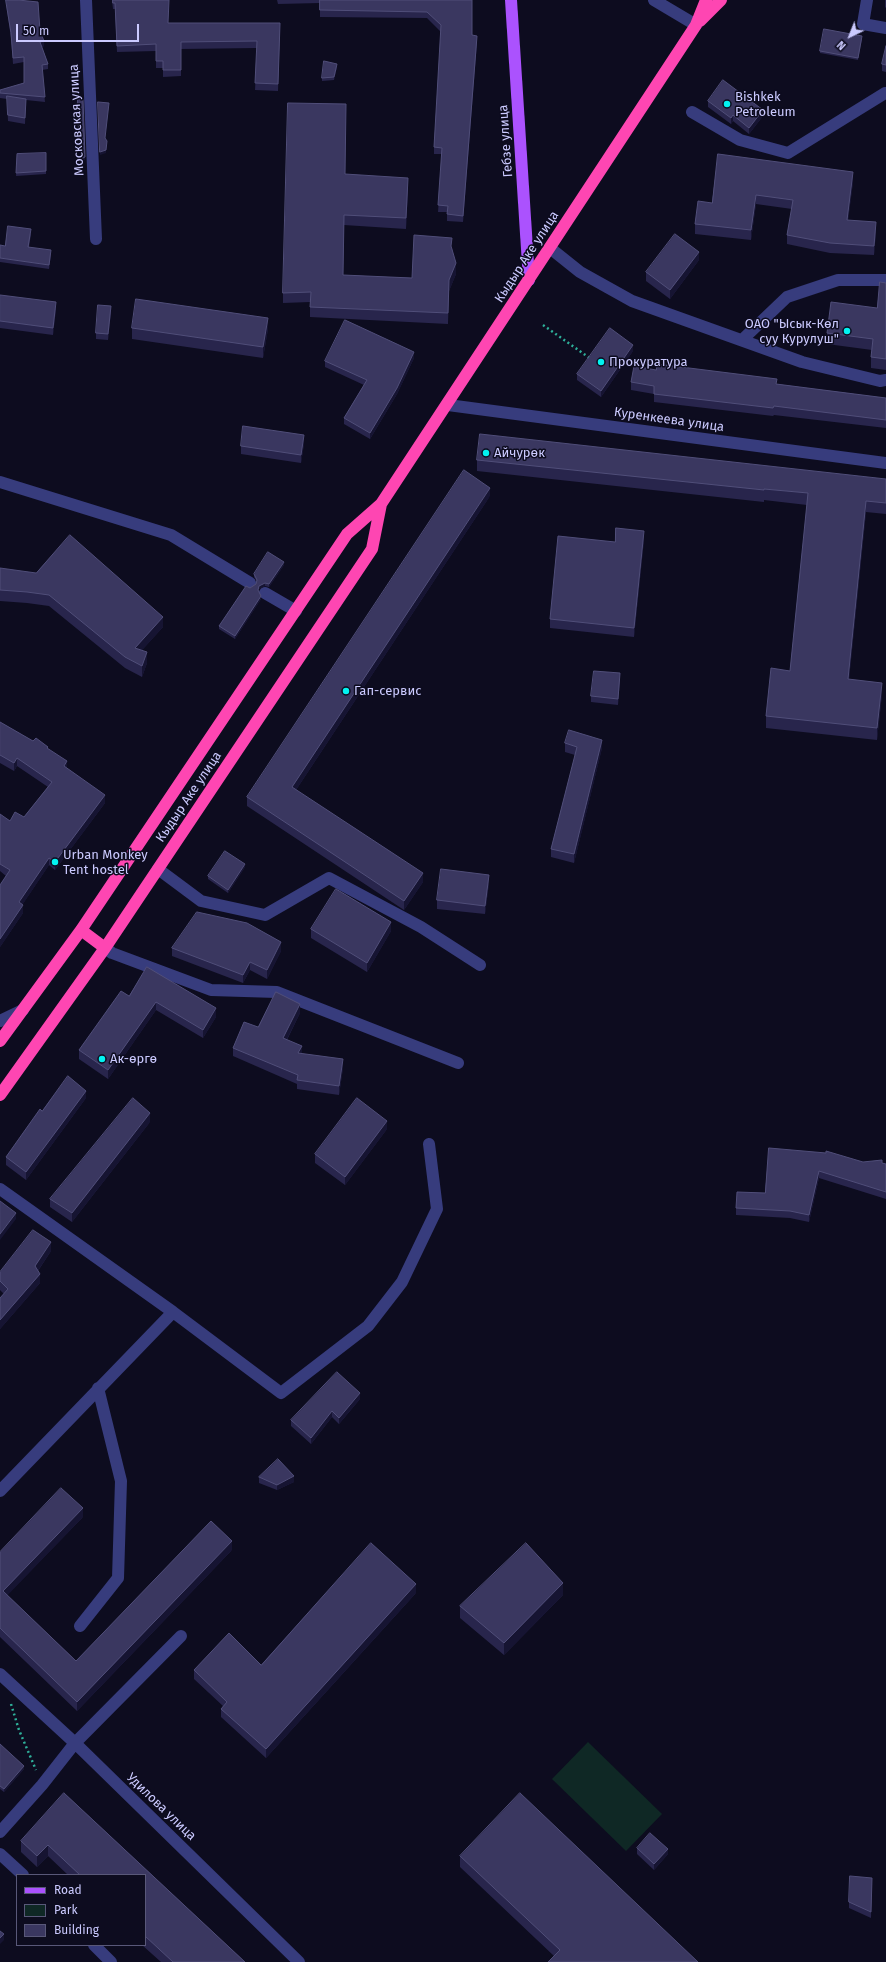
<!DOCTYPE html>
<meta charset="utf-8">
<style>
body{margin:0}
#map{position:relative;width:886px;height:1962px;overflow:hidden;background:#0d0c1f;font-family:"Fira Sans",sans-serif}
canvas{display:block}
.legend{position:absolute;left:16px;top:1874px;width:130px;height:72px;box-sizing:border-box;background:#0d0c1f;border:1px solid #595879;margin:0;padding:5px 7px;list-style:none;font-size:12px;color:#cbcaff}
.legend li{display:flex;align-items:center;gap:8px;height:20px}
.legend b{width:20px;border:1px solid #595879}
.north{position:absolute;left:830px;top:16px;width:40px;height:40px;-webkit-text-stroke:3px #0d0c1f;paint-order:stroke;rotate:223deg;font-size:11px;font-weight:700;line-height:16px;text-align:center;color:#cbcaff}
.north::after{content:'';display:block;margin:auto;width:14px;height:18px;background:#cbcaff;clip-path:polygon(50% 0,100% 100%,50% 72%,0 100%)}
.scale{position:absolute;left:16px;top:24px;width:123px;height:18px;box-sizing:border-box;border:2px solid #cbcaff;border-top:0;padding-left:5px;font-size:12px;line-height:14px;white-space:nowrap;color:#cbcaff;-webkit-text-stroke:3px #0d0c1f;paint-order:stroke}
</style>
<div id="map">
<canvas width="886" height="1962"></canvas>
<ul class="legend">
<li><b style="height:5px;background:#ab52fe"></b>Road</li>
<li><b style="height:11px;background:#0f2825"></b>Park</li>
<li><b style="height:11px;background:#3a3760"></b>Building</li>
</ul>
<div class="north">N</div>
<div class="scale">50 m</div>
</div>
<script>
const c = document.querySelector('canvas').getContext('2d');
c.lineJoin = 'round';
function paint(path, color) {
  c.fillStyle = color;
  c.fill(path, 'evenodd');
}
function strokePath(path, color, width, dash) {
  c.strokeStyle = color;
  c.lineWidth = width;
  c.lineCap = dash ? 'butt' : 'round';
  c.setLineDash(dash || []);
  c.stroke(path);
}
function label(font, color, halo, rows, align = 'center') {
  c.font = font + ' "Fira Sans",sans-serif';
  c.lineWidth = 3;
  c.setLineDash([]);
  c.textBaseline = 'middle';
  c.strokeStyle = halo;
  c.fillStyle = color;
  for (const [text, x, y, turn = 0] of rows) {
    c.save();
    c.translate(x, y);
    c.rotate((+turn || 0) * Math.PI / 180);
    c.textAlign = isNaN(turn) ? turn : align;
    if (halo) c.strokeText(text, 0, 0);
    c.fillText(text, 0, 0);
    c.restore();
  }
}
paint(new Path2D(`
 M588,1742L662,1814L626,1851L552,1779Z`), '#0f2825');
strokePath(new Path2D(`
 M543,325L591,359
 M11,1704L19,1730L36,1770`), '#2eaf99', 2.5, [2, 3]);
strokePath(new Path2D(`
 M86,0L96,239
 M654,0L696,25
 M867,0L863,24L886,28
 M692,112L740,140L788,153L885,93
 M550,248L580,272L632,301L802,362L880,381L886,380
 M742,340L787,297L838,280H886
 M448,405L886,463
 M0,482L171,535L250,583
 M265,593L296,611
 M158,869L201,901L265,915L329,878L421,927L480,965
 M105,948L112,953L211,990L277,992L458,1063
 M0,1021L23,1010
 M0,1189L173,1312L281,1393L368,1326L402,1282L437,1209L429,1144
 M0,1491L173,1312
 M80,1626L118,1578L121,1481L98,1388
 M0,1674L75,1743L299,1962
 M0,1832L42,1785L75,1743L181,1636
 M0,1854L23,1875
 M94,1945L111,1962`), '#373c7d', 12);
strokePath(new Path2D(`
 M511,0L529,280`), '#ab52fe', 12);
strokePath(new Path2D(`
 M700,21L721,0
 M81,930L105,948
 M0,1041L81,930L347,534L381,504L696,25L706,0
 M0,1095L105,948L372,549L381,504`), '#fe46b2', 12);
paint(new Path2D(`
 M6,0L40,31L44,46L42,47L48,64V69L42,70L45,102L26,100L25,124L8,121L7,99L0,98V90L24,83V62L13,64L11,38L6,4Z
 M112,0L169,23L280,30L278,91L255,90L257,48L181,49V76L163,77V68H156V51L117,52L115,9H113Z
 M277,0H472V35L477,42L463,222L447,221V212H438L442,154H434V147L441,32L427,18L320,17V3L278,4Z
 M885,0H886V8L885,7Z
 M862,39L858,60L820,53V51Z
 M886,46V72L882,71V64Z
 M337,67L334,80L322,81V78Z
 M708,101L763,116L749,134L733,121L731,124L708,107Z
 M46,153V174L16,176L17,154Z
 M718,154L853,182L848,220L876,232L874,255L830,253L787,244V235L792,209L756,204L751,240L695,234V224L712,203Z
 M345,175L408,189L406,229L344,225L343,275L412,278L452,248L456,274L449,291L448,324L310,317V302L283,303V293Z
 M31,234L29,247L51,254L49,269L0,262V245L5,246Z
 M699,260L670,299L646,281V272Z
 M886,283V370L871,368V357L872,350L827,344V333L877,308Z
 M0,295L56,309L53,335L0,328Z
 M111,312L108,340L96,339V333Z
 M132,328L268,329L263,358L132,339Z
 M633,351L601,397L577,380V374Z
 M414,358L397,394L370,439L344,424V418L364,385L325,367V361Z
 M656,370L777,384L886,398V428L774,415L773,416L654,402V394L631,390V382Z
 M304,444L301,463L241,454V446Z
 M477,460L886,479V514L866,512L849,679L882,694L877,740L766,728V716L790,671L807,505L764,500V502L477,471Z
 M490,496L296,790L423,882L404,910L247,806V797Z
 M644,540L634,637L550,628V619L615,542Z
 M284,565L269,587L265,586L259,589L258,591L261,599L235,639L219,629V626L250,588L256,584L257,582L254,577V574Z
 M0,568L163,627L142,650L147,663L142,677L125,668L49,606L27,603L0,601Z
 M620,679L618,705L591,702V696Z
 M0,722L33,741L48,749L67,768L105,803L55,870L49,865L22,905L23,913L0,947V885L6,876L0,871V814L10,821L24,817L48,787L17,766L14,771L0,763Z
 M565,743L602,748L574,863L551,857V849L575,755L565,752Z
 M245,867L228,893L208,879V876Z
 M489,883L485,914L437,909V900Z
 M311,929L391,931L367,972L311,938Z
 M172,948L281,951L267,979L250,970L243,983L172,956Z
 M147,967L216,1017L203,1038L156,1010L108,1079L79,1059V1050L129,996Z
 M300,1013L287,1040L302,1054L343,1068L339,1095L297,1089V1084L233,1056V1048L258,1027Z
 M86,1098L26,1180L6,1165V1157L42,1111Z
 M150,1122L72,1222L50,1207V1199Z
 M387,1129L345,1185L315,1163V1154Z
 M769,1148L863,1162L886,1164V1199L819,1178L809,1222L790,1218L736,1215V1208L765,1193Z
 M51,1251L38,1271L40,1283L0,1329V1298L4,1294L0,1290V1272Z
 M360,1399L339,1424L332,1417L311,1444L291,1426V1420Z
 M259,1477L294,1482L277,1490L259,1483Z
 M83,1517L7,1595L76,1661L232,1550L77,1711L0,1637V1552Z
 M416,1593L266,1758L221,1717V1709L223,1706L194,1679V1670L261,1665Z
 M563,1595L504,1655L460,1618V1606Z
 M0,1744L24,1769L4,1792L0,1789Z
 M64,1793L245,1962H161L142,1945H145V1875H68L48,1856L37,1867L21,1852V1841Z
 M637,1848L668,1854L654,1870L637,1854Z
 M460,1856L698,1962L554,1956L460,1867Z
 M872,1878L871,1918L849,1908V1902Z`), '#28254c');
paint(new Path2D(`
 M477,36V42L463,222V216Z
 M44,41V46L40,47V42Z
 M337,64V67L334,80V77Z
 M763,110V116L749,134V128Z
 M733,115V121L731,124V118Z
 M107,141L106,153L100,155V152Z
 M85,157V160L81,162V159Z
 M853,172V182L847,230V220Z
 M408,178V189L406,229V218Z
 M756,195V204L751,240V230Z
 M876,222V232L874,255V246Z
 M51,250V254L49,269V265Z
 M699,252V260L670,299V290Z
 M456,263V274L449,291L448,324L449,280Z
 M56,302V309L53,335V328Z
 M111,306V312L108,340V334Z
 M268,318V329L263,358V347Z
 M633,345V351L601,397V391Z
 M414,352V358L397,394L370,439V433Z
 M304,435V444L301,463V455Z
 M490,488V496L292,796V787Z
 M866,501V512L848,690V679Z
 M644,531V540L634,637V628Z
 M284,562V565L269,587V584Z
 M265,583V586L259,589L258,593L259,586Z
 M261,596V599L235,639V636Z
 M163,617V627L135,658V648Z
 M147,652V663L142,677V666Z
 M620,673V679L618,705V699Z
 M882,683V694L877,740V728Z
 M602,740V748L574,863V854Z
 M17,758V766L14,771V763Z
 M67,761V769L64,766Z
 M105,795V803L55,870V862Z
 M49,858V865L19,910V902Z
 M245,864V867L228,893V890Z
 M423,873V882L404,910V901Z
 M489,875V883L485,914V906Z
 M23,905V913L0,947V939Z
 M391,922V931L367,972V963Z
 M281,942V951L267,979V970Z
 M250,962V970L243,983V975Z
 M156,1002V1010L108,1079V1070Z
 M300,1004V1013L283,1047V1038Z
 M216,1008V1017L203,1038V1030Z
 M302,1046V1055L298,1053Z
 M343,1059V1068L339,1095V1086Z
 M86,1091V1098L26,1180V1172Z
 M150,1113V1122L72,1222V1213Z
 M387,1121V1129L345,1185V1177Z
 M819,1171V1178L809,1222V1215Z
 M16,1213V1219L0,1240V1234Z
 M51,1242V1251L35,1275V1266Z
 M40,1274V1283L0,1329V1320Z
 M360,1393V1399L339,1424V1418Z
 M332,1411V1417L311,1444V1438Z
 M294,1476V1482L277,1490V1485Z
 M83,1508V1517L3,1600V1591Z
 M232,1541V1550L77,1711V1702Z
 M563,1583V1595L504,1655V1643Z
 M416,1584V1593L266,1758V1749Z
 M24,1766V1769L4,1792V1789Z
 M48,1845V1856L37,1867V1856Z
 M668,1849V1854L654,1870V1864Z
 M4,1934V1940L0,1944V1938Z`), '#161432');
const building = new Path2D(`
 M6,0H18L38,2L40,31L44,41L40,42L48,64L42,65L45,97L0,93V90L24,83V57L13,58L11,33Z
 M113,0H169L168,23H280L278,84L255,83L257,41L181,42V70H163V61H156V44L117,46L115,3H113Z
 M320,0H472V35L477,36L463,216L447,214L448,206L438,205L442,148L434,147L441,25L427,12L320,10Z
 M824,29L862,36L858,58L820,51Z
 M886,46V65L882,64Z
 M324,61L337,64L334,77L322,78Z
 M723,80L763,110L749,128L733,115L731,118L708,101Z
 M7,96L26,99L25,118L8,115Z
 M78,98L83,99L85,157L81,159L78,121H77Z
 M98,102L109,103L105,138L107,141L106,150L100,152Z
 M288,103L346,104L345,174L408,178L406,218L344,215L343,275L412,278L414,235L452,238L451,246L456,263L449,280L448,313L310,307L311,292L283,293Z
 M46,153V171L16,173L17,154Z
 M718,154L853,172L847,220L876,222L874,246L830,243L787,235L793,200L756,195L751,230L695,224L698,201L712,203Z
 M8,226L31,229L28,247L51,250L49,265L0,258V245L5,246Z
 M675,234L699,252L670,290L646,272Z
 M880,282L886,283V359L871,357L873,339L827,333L831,302L877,308Z
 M0,295L56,302L53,328L0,321Z
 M136,299L268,318L263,347L132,328Z
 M98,305L111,306L108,334L96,333Z
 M345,320L414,352L397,388L370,433L344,418L367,380L325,361Z
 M610,328L633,345L601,391L577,374Z
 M657,364L777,379L776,384L886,398V420L774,406L773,408L654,394V386L631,382L634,366L656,370Z
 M243,426L304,435L301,455L241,446Z
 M480,434L886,479V503L866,501L848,679L882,683L877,728L766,716L771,668L790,671L808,493L764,489V490L477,460Z
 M464,470L490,488L292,787L423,873L404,901L247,797Z
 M616,528L644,531L634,628L550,619L558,536L615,542Z
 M70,535L163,617L135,648L147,652L142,666L125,657L49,595L27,592L0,590V568L36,573Z
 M268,552L284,562L269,584L265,583L259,586L258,590L261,596L235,636L219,626L246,586L250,588L256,584L257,580L254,574Z
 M594,671L620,673L618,699L591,696Z
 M0,722L33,741L36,738L48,747L47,748L67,761L64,766L105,795L55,862L49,858L19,902L23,905L0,939V885L10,870L0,864V814L10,821L15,812L24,817L52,782L17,758L14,763L0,755Z
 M569,730L602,740L574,854L551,849L577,747L565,743Z
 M225,851L245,864L228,890L208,876Z
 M441,869L489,875L485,906L437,900Z
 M336,889L391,922L367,963L311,929Z
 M197,912L247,923L281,942L267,970L250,962L243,975L172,948Z
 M147,967L216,1008L203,1030L156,1002L108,1070L79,1050L121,991L129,996Z
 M276,992L300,1004L283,1038L302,1046L298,1053L343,1059L339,1086L297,1080L298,1075L233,1048L244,1022L258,1027Z
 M68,1076L86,1091L26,1172L6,1157L40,1109L42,1111Z
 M133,1098L150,1113L72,1213L50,1199Z
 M357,1098L387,1121L345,1177L315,1154Z
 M769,1148L826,1153V1151L863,1162L882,1160V1163L886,1164V1192L819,1171L809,1215L790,1211L736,1208L737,1192L765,1193Z
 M0,1201L16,1213L0,1234Z
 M33,1230L51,1242L35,1266L40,1274L0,1320V1298L8,1289L0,1281V1272Z
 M337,1372L360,1393L339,1418L332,1411L311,1438L291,1420Z
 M278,1459L294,1476L277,1485L259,1477Z
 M61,1488L83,1508L3,1591L76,1661L211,1521L232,1541L77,1702L0,1628V1552Z
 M371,1543L416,1584L266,1749L221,1709L227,1702L194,1670L229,1633L261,1665Z
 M526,1543L563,1583L504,1643L460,1606Z
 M0,1744L24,1766L4,1789L0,1786Z
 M64,1793L245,1962H173L145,1936V1875H80L48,1845L37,1856L21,1841Z
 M520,1793L698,1962H548L560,1950L460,1856Z
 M650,1833L668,1849L654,1864L637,1848Z
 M850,1876L872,1878L871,1912L849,1902Z
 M0,1931L4,1934L0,1938Z`);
paint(building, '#3a3760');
strokePath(building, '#504e79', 1);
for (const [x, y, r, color] of [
 [727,104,4,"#02f3f1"],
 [847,331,4,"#02f3f1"],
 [601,362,4,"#02f3f1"],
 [486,453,4,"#02f3f1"],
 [346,691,4,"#02f3f1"],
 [55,862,4,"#02f3f1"],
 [102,1059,4,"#02f3f1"]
]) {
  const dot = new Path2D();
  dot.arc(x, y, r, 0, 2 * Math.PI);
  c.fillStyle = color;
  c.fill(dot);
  strokePath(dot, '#0d0c1f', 1.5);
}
label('13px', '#cbcaff', '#0d0c1f', [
 ["Bishkek",735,97],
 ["Petroleum",735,112],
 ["ОАО \"Ысык-Көл",839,324,"right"],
 ["суу Курулуш\"",839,339,"right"],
 ["Прокуратура",609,362],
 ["Айчурөк",494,453],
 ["Гап-сервис",354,691],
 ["Urban Monkey",63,855],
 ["Tent hostel",63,870],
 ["Ак-өргө",110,1059]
], 'left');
label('13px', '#cbcaff', '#0d0c1f', [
 ["Московская улица",77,120,-93],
 ["Гебзе улица",506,141,-94],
 ["Кыдыр Аке улица",527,257,-57],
 ["Куренкеева улица",669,420,8],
 ["Кыдыр Аке улица",189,797,-56],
 ["Удилова улица",161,1807,44]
]);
</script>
